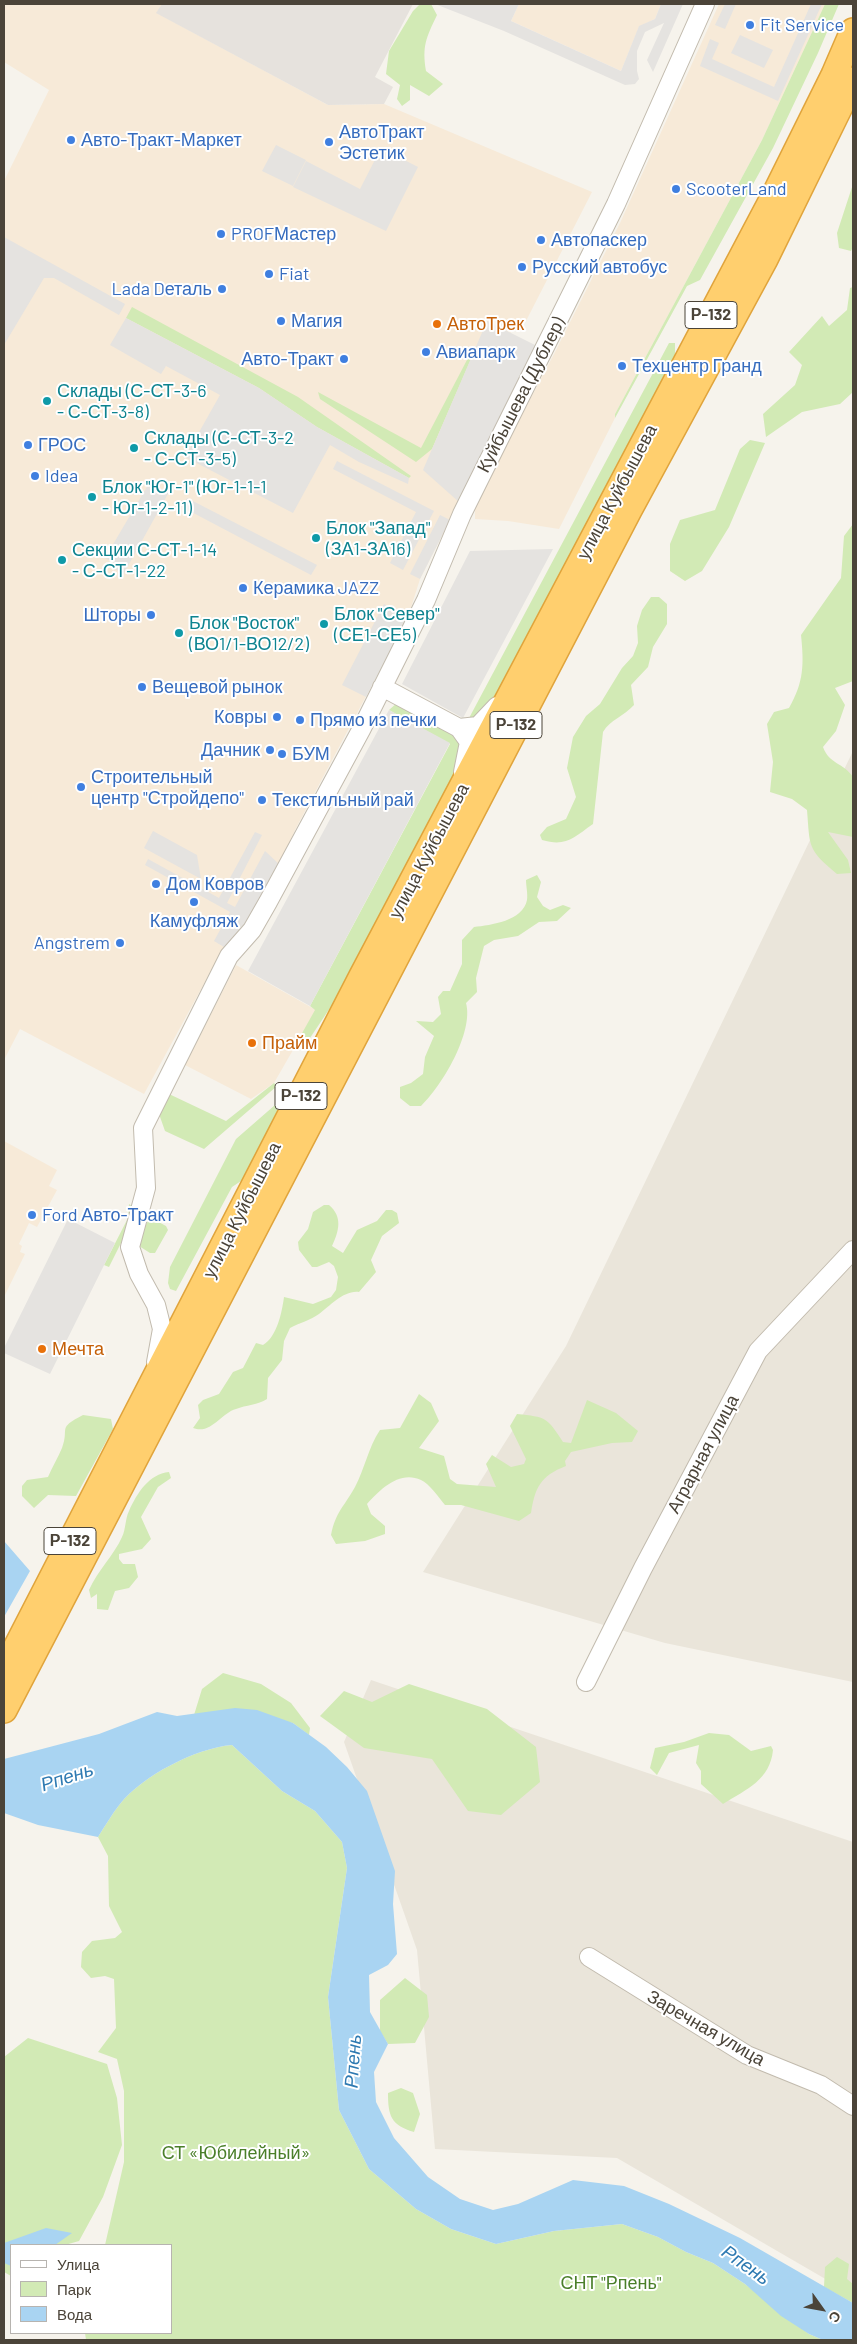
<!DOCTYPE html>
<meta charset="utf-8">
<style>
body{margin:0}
#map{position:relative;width:857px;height:2344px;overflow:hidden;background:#f6f3ec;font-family:Barlow,sans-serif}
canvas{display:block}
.frame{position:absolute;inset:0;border:5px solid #4b4439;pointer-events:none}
.legend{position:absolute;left:10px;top:2244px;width:162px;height:90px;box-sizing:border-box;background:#fff;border:1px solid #b7b4b0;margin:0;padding:6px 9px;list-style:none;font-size:15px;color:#4b4439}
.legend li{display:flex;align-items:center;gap:10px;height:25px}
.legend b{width:25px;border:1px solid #b7b4b0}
.north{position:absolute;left:797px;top:2284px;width:50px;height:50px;-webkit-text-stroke:4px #fff;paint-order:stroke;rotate:122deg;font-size:14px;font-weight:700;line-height:20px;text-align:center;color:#4b4439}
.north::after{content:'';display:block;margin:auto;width:18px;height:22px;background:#4b4439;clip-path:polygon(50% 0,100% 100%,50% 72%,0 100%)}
</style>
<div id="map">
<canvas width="857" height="2344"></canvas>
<div class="frame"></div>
<ul class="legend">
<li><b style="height:6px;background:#fff"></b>Улица</li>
<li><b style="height:14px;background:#d2eab5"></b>Парк</li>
<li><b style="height:14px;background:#a9d4f2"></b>Вода</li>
</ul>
<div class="north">С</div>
</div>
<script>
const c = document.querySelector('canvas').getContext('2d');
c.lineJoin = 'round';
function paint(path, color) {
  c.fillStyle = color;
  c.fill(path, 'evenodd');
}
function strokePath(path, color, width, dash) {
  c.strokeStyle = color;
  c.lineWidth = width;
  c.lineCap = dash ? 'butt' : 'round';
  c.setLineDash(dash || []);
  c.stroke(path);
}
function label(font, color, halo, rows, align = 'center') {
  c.font = font + ' Barlow,sans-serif';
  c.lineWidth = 4;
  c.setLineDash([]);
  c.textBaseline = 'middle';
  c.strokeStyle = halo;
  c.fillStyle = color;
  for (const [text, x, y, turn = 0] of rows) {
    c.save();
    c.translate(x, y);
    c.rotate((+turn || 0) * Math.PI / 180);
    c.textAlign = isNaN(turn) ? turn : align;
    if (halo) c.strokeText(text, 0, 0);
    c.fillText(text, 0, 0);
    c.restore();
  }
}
paint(new Path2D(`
 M853,751V1682L665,1643L423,1572L566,1346Z
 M371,1680L853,1842V2295L617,2158L435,2149L417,1950L344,1742Z`), '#eae5da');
paint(new Path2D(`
 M6,4H162L157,13L328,105L384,104L592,192L527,319L510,333L487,322L459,502L420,579L408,617L295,830L280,865L248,925L224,947L144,1094L20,1029L4,1060V181L49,90L4,62V8Z
 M519,4H661L655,19L639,27L621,71L511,21Z
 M719,4H825L762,140L615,414V418L559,529L508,521L475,519V504L554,354L620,223Z
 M236,965L316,1010L274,1083L251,1099L185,1065Z
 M4,1141L57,1170L49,1186L57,1190L37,1227L29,1223L19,1244L22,1246L20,1252L25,1254L4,1297Z`), '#f7ead8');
paint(new Path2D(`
 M162,4H413L375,77L393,87L384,104L328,105L156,13Z`), '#e6e2dd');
paint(new Path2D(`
 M420,4H431L437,15C426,38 422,46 426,71L443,84L429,96L410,85V100L402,106L397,99L400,85L386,74L389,51L413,11Z
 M825,4H839L818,53L773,148L700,280L687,286L615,418V414L762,140Z
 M853,184V247L851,251L839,248L837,233Z
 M853,287V392L840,404L802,412L766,437L763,414L795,385L802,365L789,352L822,316L829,326L847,310L850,288Z
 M132,307L298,397L411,476L409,478L317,427L259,388L126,318Z
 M669,343H675V358L487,711L476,721L468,720Z
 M468,358L471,359L432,449L416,462L320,399L318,392L421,448Z
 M750,440L765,443L729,527L702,571L685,581L670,571V544L680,520L715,510L740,449Z
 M853,524V681L835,688L845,705L836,731L823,747C829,764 844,763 853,777V837L828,832L848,860L851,873L837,874C807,849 810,847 807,810L792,799L770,792L773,762L767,724L774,712L789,708C804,682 804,664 801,635L841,578L844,536Z
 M651,597H659L667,604V624L653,647L648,667L631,685L634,705C624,716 610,720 603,732L593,824C573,838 566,847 542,840L540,835L547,827L566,819L576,797L567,768L573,737L586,716L600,704L622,668L633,656L638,643L637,626L642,610Z
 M398,702L454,732L462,740L463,757L336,999L306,1044H296L315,1010L310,1006L450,744L389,710Z
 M537,875L541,882L537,897L543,906L550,910L563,905L571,908L557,921L539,922L518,936L494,940L484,946L476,978L477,992L466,1003C474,1032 442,1086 421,1106H410L400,1098V1087L411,1083L423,1074L425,1057L434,1036L416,1021L433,1022L441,1014L438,997L443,991H450L462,964V940L474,927C491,925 523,921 527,900C528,894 526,886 526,880Z
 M274,1083L277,1086L204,1149L165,1131L159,1114L169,1094L226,1121Z
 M275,1105L281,1111L247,1177L232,1187L176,1291L170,1289L168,1283L170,1267L236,1139Z
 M129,1204L132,1206L135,1215L109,1267L104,1265L128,1218Z
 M324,1205H329C343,1217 339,1231 332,1246L343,1253L357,1230L377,1221L386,1210H392L397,1213L399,1223L382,1236L371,1260L376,1272L359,1292C344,1290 330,1306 319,1314C311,1320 299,1323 290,1328L284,1341L282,1360L268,1378L267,1399C258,1405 246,1405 236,1409C221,1413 211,1435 193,1428L200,1418L198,1405L203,1400L219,1394L233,1372L243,1368L256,1343L263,1345C277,1337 282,1312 284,1297L313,1304L331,1297L336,1290L338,1277L334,1266L329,1262L317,1267H312L299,1250L298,1242L308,1229L313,1212Z
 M153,1219L166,1226L168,1230L155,1253H150L139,1246L137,1241L148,1221Z
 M419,1394L431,1403L439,1421L419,1448L444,1456L450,1479L457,1484L496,1487L486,1464L492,1455L511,1467L524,1464L526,1459L510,1426L517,1414C546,1417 547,1417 563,1442L571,1443L587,1400L616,1413L638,1431L632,1442L612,1443L571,1452L565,1461L566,1466C540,1476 535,1488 531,1513L519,1521L461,1505H445C439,1498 429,1483 421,1480C399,1470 380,1490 367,1504L371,1514L385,1526V1534L365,1541L336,1544L331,1535C336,1511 344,1507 355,1487C365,1468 368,1448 380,1430L400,1428Z
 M83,1415L111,1419L113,1429L76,1496L48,1495L34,1508L22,1496V1486L27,1480L48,1477C52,1467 58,1458 62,1448C70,1427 56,1429 83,1415Z
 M169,1472L171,1478L158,1487L141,1517L151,1539L142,1549L119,1554V1559L123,1564H135L138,1577L129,1588L115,1591L108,1610L97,1609V1594L91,1598L89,1590C98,1570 114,1555 122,1537C126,1529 125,1519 129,1511C137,1493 149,1474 169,1472Z
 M223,1673L261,1684L291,1703L310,1728L309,1735L293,1723L204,1713L194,1715L202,1689Z
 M409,1684L487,1709L536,1747L540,1782L501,1815L468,1811L432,1759L364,1748L320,1716L344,1691L372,1702Z
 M709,1733L729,1735L751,1751L771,1746L773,1750C770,1780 747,1789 723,1804L701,1784V1771L696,1763L699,1745L669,1753L657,1775L650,1768L655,1748L684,1742Z
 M232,1745L282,1791L315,1811L342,1842L347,1868L328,1997L339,2110L369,2169L416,2209L451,2229L496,2244L554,2231L622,2224L658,2237L686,2252L713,2263L745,2284L809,2334L823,2340H86L85,2333H171V2245H105L124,2162V2091L117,2059L98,2052L116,2028L114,1979L105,1976L91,1978L81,1967L82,1952L92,1941L115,1938L122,1932L109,1906L108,1856L98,1837C105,1826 112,1814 120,1804C142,1776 196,1748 232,1745Z
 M405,1978L427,1995L429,2017L415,2043L388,2044L380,2031V2000Z
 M28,2038L107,2064L117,2098L122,2145L103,2197L79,2241L65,2245H11V2276L4,2272V2057Z
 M401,2088L413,2093L420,2114L414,2132C391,2125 388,2116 388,2093Z
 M837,2257L849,2264L847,2279L853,2284V2303L824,2287L825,2267Z`), '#d2eab5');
paint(new Path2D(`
 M435,4H519L511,21L621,71L639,26L655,19L661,4H683L653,72L647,60L664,23L645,32L637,51V71L639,79L635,84L625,85L504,31Z
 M725,4H736L725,29L715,25Z
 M811,4H822L778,101L700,66L710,39L719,43L712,59L774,87Z
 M740,35L773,50L764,68L731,53Z
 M276,145L306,160L293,186L262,171Z
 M381,148L418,167L386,231L293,187L306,161L360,189Z
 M4,237L125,304L119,315L54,278H44L4,345Z
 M126,318L259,388L317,427L409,478L408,484L359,462L330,445L293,513L185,457L220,395L166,366L161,374L110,345Z
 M487,321L537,346L459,502L423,470Z
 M337,461L434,511L403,570L390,563L416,512L333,469Z
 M148,485L156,490L163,489L169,492L123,575L113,567V562L105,558Z
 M187,498L317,565L311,575L182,507Z
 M440,515L450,520L420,579L410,574Z
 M553,549L463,718L402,684L470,551Z
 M384,604L408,617L366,697L342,685Z
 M389,710L450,743L310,1006L248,971Z
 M153,831L197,855L201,879L144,848Z
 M255,832L262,835L227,903L235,907L265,851L280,865L248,925L224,947L214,941L230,912L145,865L148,859L219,898Z
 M68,1219L115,1243L50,1374L4,1353V1348Z`), '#e5e3e0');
paint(new Path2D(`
 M4,1541L30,1571L4,1617Z
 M235,1708L257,1710L293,1723L326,1747L347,1767L367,1791L395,1871L393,1904L397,1954L388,1965L369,1975L370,2012L388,2044L374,2072L376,2102L394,2138L428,2177L460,2199L493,2210L518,2204L573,2180L624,2186L669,2204L740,2238L853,2303V2340H823L809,2334L781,2316L745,2284L713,2263L686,2252L658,2237L622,2224L554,2231L496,2244L451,2229L416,2209L369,2169L339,2110L328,1997L347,1868L342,1842L315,1811L282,1791L232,1745C196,1748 142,1776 120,1804C112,1814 105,1826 98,1837L38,1825L4,1813V1759L99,1734L157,1712L177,1716Z
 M46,2228L72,2233L55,2245H11V2266L4,2263V2243Z`), '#a9d4f2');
const minor = new Path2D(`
 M382,687L459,728L469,742L463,772
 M459,728L478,726L497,706
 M156,1362L162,1329L156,1305L139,1274L130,1247L146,1188L143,1128L229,956L252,930L268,902L361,730L426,600L462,514L616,204L705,4
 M586,1682L643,1568L758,1351L853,1250
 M589,1957L747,2055L821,2085L853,2106`);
const highway = new Path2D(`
 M4,1671L362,976L774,196L834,75L853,31
 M4,1710L629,510L765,259L853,80`);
strokePath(minor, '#c2bbae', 20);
strokePath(highway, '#e0a43c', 28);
strokePath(minor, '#fff', 18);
strokePath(highway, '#ffcf6e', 25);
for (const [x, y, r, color] of [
 [750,25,5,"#3f7fe0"],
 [71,140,5,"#3f7fe0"],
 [329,142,5,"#3f7fe0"],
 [676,189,5,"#3f7fe0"],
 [221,234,5,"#3f7fe0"],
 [541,240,5,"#3f7fe0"],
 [522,267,5,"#3f7fe0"],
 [269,274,5,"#3f7fe0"],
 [222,289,5,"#3f7fe0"],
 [281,321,5,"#3f7fe0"],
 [437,324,5,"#e8710a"],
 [426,352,5,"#3f7fe0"],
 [344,359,5,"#3f7fe0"],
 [622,366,5,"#3f7fe0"],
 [47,401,5,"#0f9aa8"],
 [28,445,5,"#3f7fe0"],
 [134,448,5,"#0f9aa8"],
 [35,476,5,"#3f7fe0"],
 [92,497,5,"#0f9aa8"],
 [316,538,5,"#0f9aa8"],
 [62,560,5,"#0f9aa8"],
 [243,588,5,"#3f7fe0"],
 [151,615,5,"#3f7fe0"],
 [324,624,5,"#0f9aa8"],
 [179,633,5,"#0f9aa8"],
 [142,687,5,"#3f7fe0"],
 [277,717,5,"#3f7fe0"],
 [300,720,5,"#3f7fe0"],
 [270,750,5,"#3f7fe0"],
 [282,754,5,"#3f7fe0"],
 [81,787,5,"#3f7fe0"],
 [262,800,5,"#3f7fe0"],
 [156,884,5,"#3f7fe0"],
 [194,902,5,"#3f7fe0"],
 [120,943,5,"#3f7fe0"],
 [252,1043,5,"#e8710a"],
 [32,1215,5,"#3f7fe0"],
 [42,1349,5,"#e8710a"]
]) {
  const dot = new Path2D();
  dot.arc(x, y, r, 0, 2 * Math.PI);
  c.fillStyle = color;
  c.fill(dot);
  strokePath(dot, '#fff', 2);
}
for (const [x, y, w] of [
 [711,315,52],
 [516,725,52],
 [301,1096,52],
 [70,1541,52]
]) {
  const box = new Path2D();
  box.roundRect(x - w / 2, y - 13.5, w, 27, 4);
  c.fillStyle = '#fff';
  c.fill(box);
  strokePath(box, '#4b4439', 1);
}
label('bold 16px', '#4b4439', null, [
 ["Р-132",711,315],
 ["Р-132",516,725],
 ["Р-132",301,1096],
 ["Р-132",70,1541]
]);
label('18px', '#366cbe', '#fff', [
 ["Fit Service",760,25],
 ["АвтоТракт",339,132],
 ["Эстетик",339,153],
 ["Авто-Тракт-Маркет",81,140],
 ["ScooterLand",686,189],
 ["PROFМастер",231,234],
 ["Автопаскер",551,240],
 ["Русский автобус",532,267],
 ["Fiat",279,274],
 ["Lada Dеталь",212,289,"right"],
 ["Магия",291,321],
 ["Авиапарк",436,352],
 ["Авто-Тракт",334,359,"right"],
 ["Техцентр Гранд",632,366],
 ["ГРОС",38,445],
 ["Idea",45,476],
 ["Керамика JAZZ",253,588],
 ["Шторы",141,615,"right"],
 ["Вещевой рынок",152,687],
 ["Ковры",267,717,"right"],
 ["Прямо из печки",310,720],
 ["Дачник",260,750,"right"],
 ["БУМ",292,754],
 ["Строительный",91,777],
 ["центр \"Стройдепо\"",91,798],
 ["Текстильный рай",272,800],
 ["Дом Ковров",166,884],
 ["Камуфляж",194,921,"center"],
 ["Angstrem",110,943,"right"],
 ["Ford Авто-Тракт",42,1215]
], 'left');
label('18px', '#c56008', '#fff', [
 ["АвтоТрек",447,324],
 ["Прайм",262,1043],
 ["Мечта",52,1349]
], 'left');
label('18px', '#0d838f', '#fff', [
 ["Склады (С-СТ-3-6",57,391],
 ["- С-СТ-3-8)",57,412],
 ["Склады (С-СТ-3-2",144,438],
 ["- С-СТ-3-5)",144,459],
 ["Блок \"Юг-1\" (Юг-1-1-1",102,487],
 ["- Юг-1-2-11)",102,508],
 ["Блок \"Запад\"",326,528],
 ["(ЗА1-ЗА16)",326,549],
 ["Секции С-СТ-1-14",72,550],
 ["- С-СТ-1-22",72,571],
 ["Блок \"Север\"",334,614],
 ["(СЕ1-СЕ5)",334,635],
 ["Блок \"Восток\"",189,623],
 ["(ВО1/1-ВО12/2)",189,644]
], 'left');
label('18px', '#4b4439', '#fff', [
 ["Куйбышева (Дублер)",521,395,-63],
 ["улица Куйбышева",617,492,-62],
 ["улица Куйбышева",429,851,-62],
 ["улица Куйбышева",242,1210,-63],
 ["Аграрная улица",703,1454,-62],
 ["Заречная улица",706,2028,30]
]);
label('18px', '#4a7f2a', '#fff', [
 ["СТ «Юбилейный»",236,2153],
 ["СНТ \"Рпень\"",611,2283]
]);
label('italic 19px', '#2e7ab2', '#fff', [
 ["Рпень",67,1777,-18],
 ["Рпень",353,2061,-86],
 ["Рпень",746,2265,35]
]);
</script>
